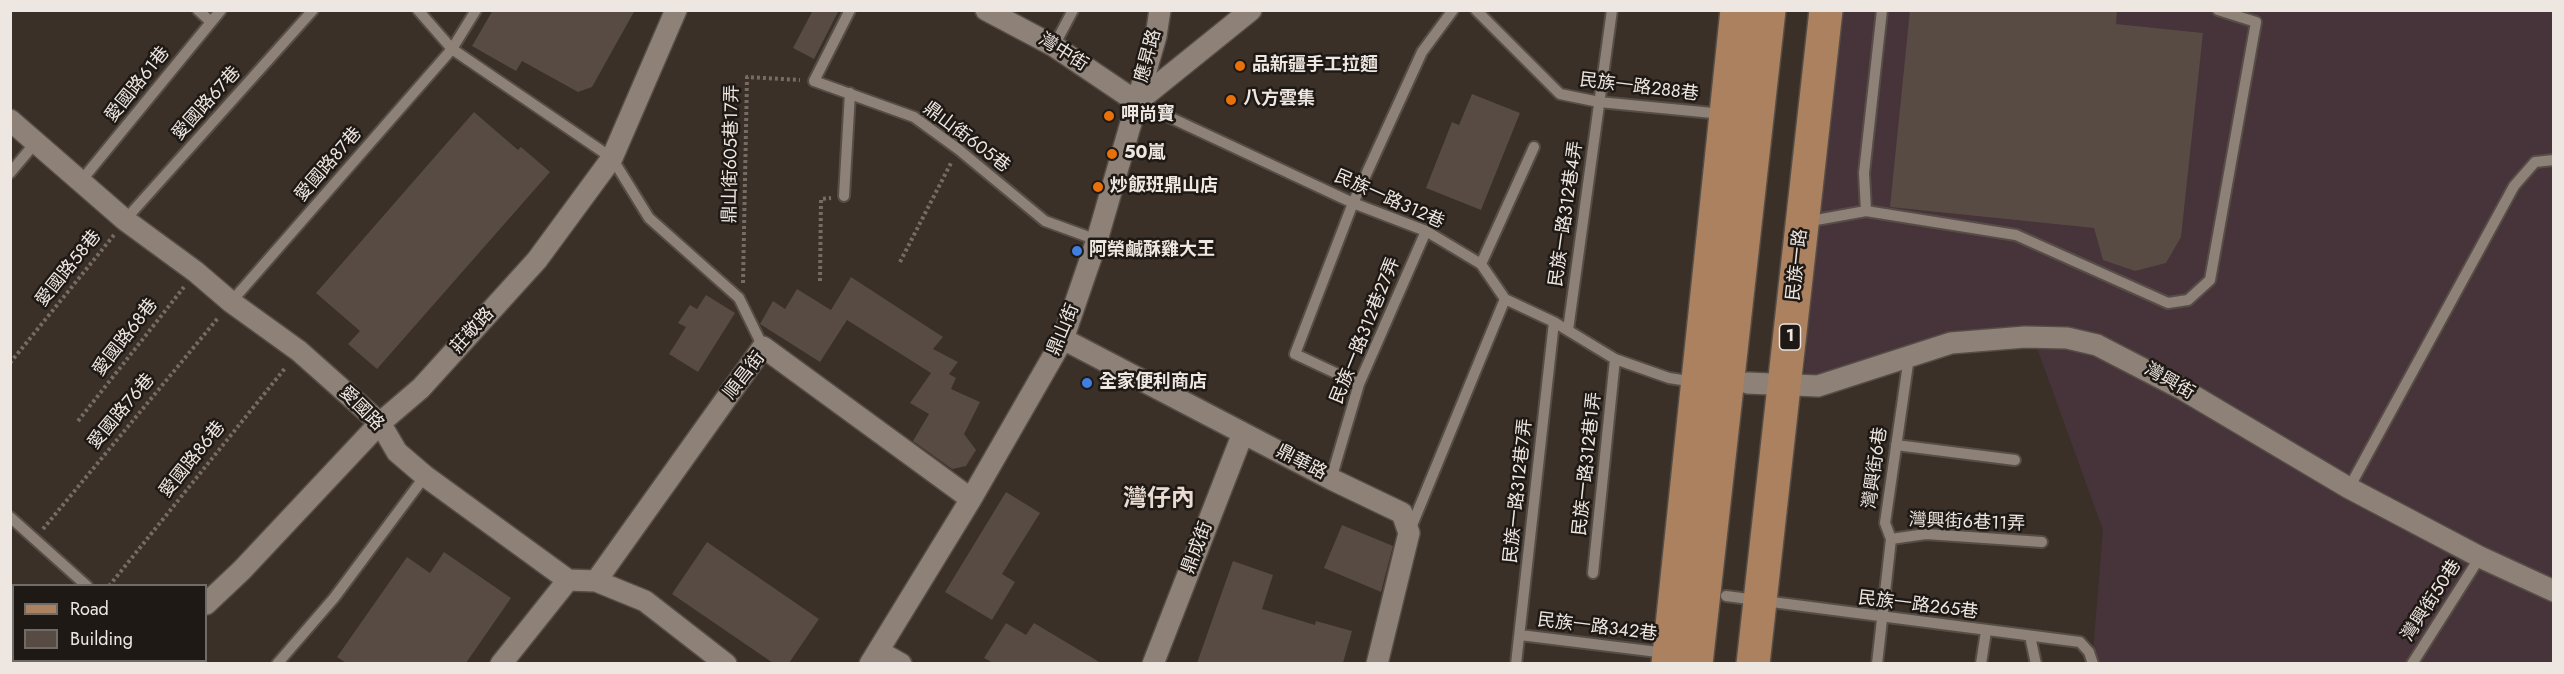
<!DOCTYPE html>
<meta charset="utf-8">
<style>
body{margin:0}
#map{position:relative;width:2564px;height:674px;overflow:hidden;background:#3a3028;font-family:Jost,sans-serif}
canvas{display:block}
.frame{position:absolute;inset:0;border:12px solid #eee6e1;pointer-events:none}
.legend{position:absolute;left:12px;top:584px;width:195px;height:78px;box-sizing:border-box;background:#1e1915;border:2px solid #716b67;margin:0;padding:8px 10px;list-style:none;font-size:18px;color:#eee6e1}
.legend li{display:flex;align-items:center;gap:12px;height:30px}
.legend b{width:30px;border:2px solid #716b67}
</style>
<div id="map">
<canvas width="2564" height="674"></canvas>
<div class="frame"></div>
<ul class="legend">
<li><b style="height:8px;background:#ab815f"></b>Road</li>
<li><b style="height:16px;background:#574b43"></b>Building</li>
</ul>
</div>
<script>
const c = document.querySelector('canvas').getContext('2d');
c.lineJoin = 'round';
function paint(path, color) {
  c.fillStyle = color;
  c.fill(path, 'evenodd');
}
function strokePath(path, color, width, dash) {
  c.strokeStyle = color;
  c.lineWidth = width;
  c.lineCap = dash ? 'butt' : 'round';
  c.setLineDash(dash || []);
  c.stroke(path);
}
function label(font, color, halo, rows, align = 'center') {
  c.font = font + ' Jost,"Noto Sans TC",sans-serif';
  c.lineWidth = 5;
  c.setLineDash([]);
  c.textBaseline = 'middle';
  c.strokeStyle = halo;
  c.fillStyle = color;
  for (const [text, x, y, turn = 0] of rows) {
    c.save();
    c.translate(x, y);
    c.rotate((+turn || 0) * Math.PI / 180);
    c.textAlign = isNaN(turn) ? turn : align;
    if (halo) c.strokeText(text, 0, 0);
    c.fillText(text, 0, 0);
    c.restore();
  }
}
paint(new Path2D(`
 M1842,11H2553V663H2092L2103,530L2033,337L1804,381L1809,313Z`), '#47333a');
paint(new Path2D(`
 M493,10H635L592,87L578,92L522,61L516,71L472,46Z
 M813,10H839L814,59L793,48Z
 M1910,10H2117L2116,24L2203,33L2181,237L2166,263L2135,271L2103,260L2094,228L1890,207Z
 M1472,94L1520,113L1481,210L1426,188L1452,122L1459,125Z
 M474,112L518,150L521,147L550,172L377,369L348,344L360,331L316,293Z
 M851,277L943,337L933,349L958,362L949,374L956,378L951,389L980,402L964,434L976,450L966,466L952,469L913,441L929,414L910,403L931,373L847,320L820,362L760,324L773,301L785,309L797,289L831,310Z
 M706,295L735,313L698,372L669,354L686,327L678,323L690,305L697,309Z
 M1006,492L1040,513L1002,574L1015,582L992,620L945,592Z
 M1342,525L1393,546L1381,592L1324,568Z
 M707,542L819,619L789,663H773L672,594Z
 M444,552L511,598L466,663H346L337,657L407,557L430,573Z
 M1233,561L1273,575L1262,609L1315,625L1316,621L1352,631L1343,663H1197Z
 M1006,623L1026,635L1034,623L1101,663H993L984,658Z`), '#574b43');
const lane = new Path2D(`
 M198,10L211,22
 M418,10L452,49L612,158L649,218L739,298L763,347
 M850,10L814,81L914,117L958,149L1045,221L1097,240
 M1476,10L1560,94L1599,102L1723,114
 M1054,46L1073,10
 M1137,102L1353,203L1426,231L1481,264L1505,299L1554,322L1615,359L1669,378L1695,382
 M10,173L36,142
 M81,181L221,10
 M844,196L850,93
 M1866,211L1864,173L1882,10
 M125,220L313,10
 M1805,222L1866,211L2016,235L2168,303L2188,300L2210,280L2256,22L2218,10
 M1481,264L1534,147
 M231,302L452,49L476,10
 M1568,330L1612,10
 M1359,384L1295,354L1353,203L1422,52L1453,10
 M1896,445L2015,460
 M1331,479L1359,384L1426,231
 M2349,488L2514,186L2535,162L2554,160
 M10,517L87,586
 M1410,530L1505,299
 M1891,539L1926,534L2042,542
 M1593,573L1615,359
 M1726,596L2080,642L2089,652L2093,664
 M1520,635L1666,653
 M2030,636L2036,664
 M277,664L334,598L425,476
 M1516,664L1554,322
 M1877,664L1891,539L1885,523L1909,357
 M1981,664L1986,631
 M2412,664L2480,557`);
const street = new Path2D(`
 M986,10L1054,46L1137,102L1156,36L1160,10
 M10,120L125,220L196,272L231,302L299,351L380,423L397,452L425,476L568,580L596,581L645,601L726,664
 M1063,339L1331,479L1402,513L1409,533L1377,664
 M1747,383L1818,386L1951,343L2025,337L2067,338L2097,345L2182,389L2349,488L2480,557L2554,591
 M596,581L763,347L971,499
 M206,604L242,570L380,423L421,388L537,260L612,158L676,10
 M878,651L901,664
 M117,664L124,660
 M501,664L568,580
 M870,664L971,499L1063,339L1097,240L1137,102L1251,10
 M1153,664L1243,433`);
const primary = new Path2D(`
 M1668,664L1737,10
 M1696,664L1769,10
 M1753,664L1826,10`);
strokePath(lane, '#564e46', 14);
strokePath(street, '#564e46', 24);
strokePath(primary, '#564e46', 36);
strokePath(new Path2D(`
 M900,262L952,161
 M820,281L821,199L831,198
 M743,283L747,77L800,80
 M10,363L114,235
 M78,421L184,287
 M43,529L218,318
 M109,586L286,367`), '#756c65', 4, [3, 3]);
strokePath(lane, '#8e8178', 10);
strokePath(street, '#8e8178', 21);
strokePath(primary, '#ab815f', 33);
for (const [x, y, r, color] of [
 [1240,66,6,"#e8710a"],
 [1231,100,6,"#e8710a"],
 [1109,116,6,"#e8710a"],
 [1112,154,6,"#e8710a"],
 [1098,187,6,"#e8710a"],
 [1077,251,6,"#3f7fe0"],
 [1087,383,6,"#3f7fe0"]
]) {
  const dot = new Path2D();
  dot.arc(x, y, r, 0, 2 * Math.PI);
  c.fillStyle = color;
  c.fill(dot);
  strokePath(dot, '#1e1915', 2);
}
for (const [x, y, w] of [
 [1790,337,21]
]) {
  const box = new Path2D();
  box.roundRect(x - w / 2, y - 13, w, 26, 4.5);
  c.fillStyle = '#1e1915';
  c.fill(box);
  strokePath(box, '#eee6e1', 1.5);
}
label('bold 16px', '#eee6e1', null, [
 ["1",1790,337]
]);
label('18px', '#eee6e1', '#1e1915', [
 ["灣中街",1063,53,32],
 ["應昇路",1149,56,-75],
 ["愛國路61巷",138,85,-51],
 ["民族一路288巷",1639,88,7],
 ["愛國路67巷",207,104,-48],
 ["鼎山街605巷",966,138,37],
 ["鼎山街605巷17弄",732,154,-89],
 ["愛國路87巷",329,165,-49],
 ["民族一路312巷",1389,200,24],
 ["民族一路312巷4弄",1567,214,-82],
 ["民族一路",1798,265,-84],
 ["愛國路58巷",69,269,-51],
 ["鼎山街",1064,330,-67],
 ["莊敬路",473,331,-48],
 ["民族一路312巷27弄",1366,331,-68],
 ["愛國路68巷",126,338,-52],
 ["順昌街",745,376,-52],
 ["灣興街",2169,382,30],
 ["愛國路",361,409,45],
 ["愛國路76巷",122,412,-50],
 ["愛國路86巷",193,460,-51],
 ["鼎華路",1301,463,27],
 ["民族一路312巷1弄",1588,464,-84],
 ["灣興街6巷",1876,468,-82],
 ["民族一路312巷7弄",1519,491,-84],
 ["灣興街6巷11弄",1967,523,2],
 ["鼎成街",1198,548,-69],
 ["灣興街50巷",2432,601,-57],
 ["民族一路265巷",1918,606,7],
 ["民族一路342巷",1597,628,7]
]);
label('bold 18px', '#eee6e1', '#1e1915', [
 ["品新疆手工拉麵",1252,66],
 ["八方雲集",1243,100],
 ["呷尚寶",1121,116],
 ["50嵐",1124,154],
 ["炒飯班鼎山店",1110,187],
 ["阿榮鹹酥雞大王",1089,251],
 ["全家便利商店",1099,383]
], 'left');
label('bold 24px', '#e9dbd1', '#1e1915', [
 ["灣仔內",1159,500]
]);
</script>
